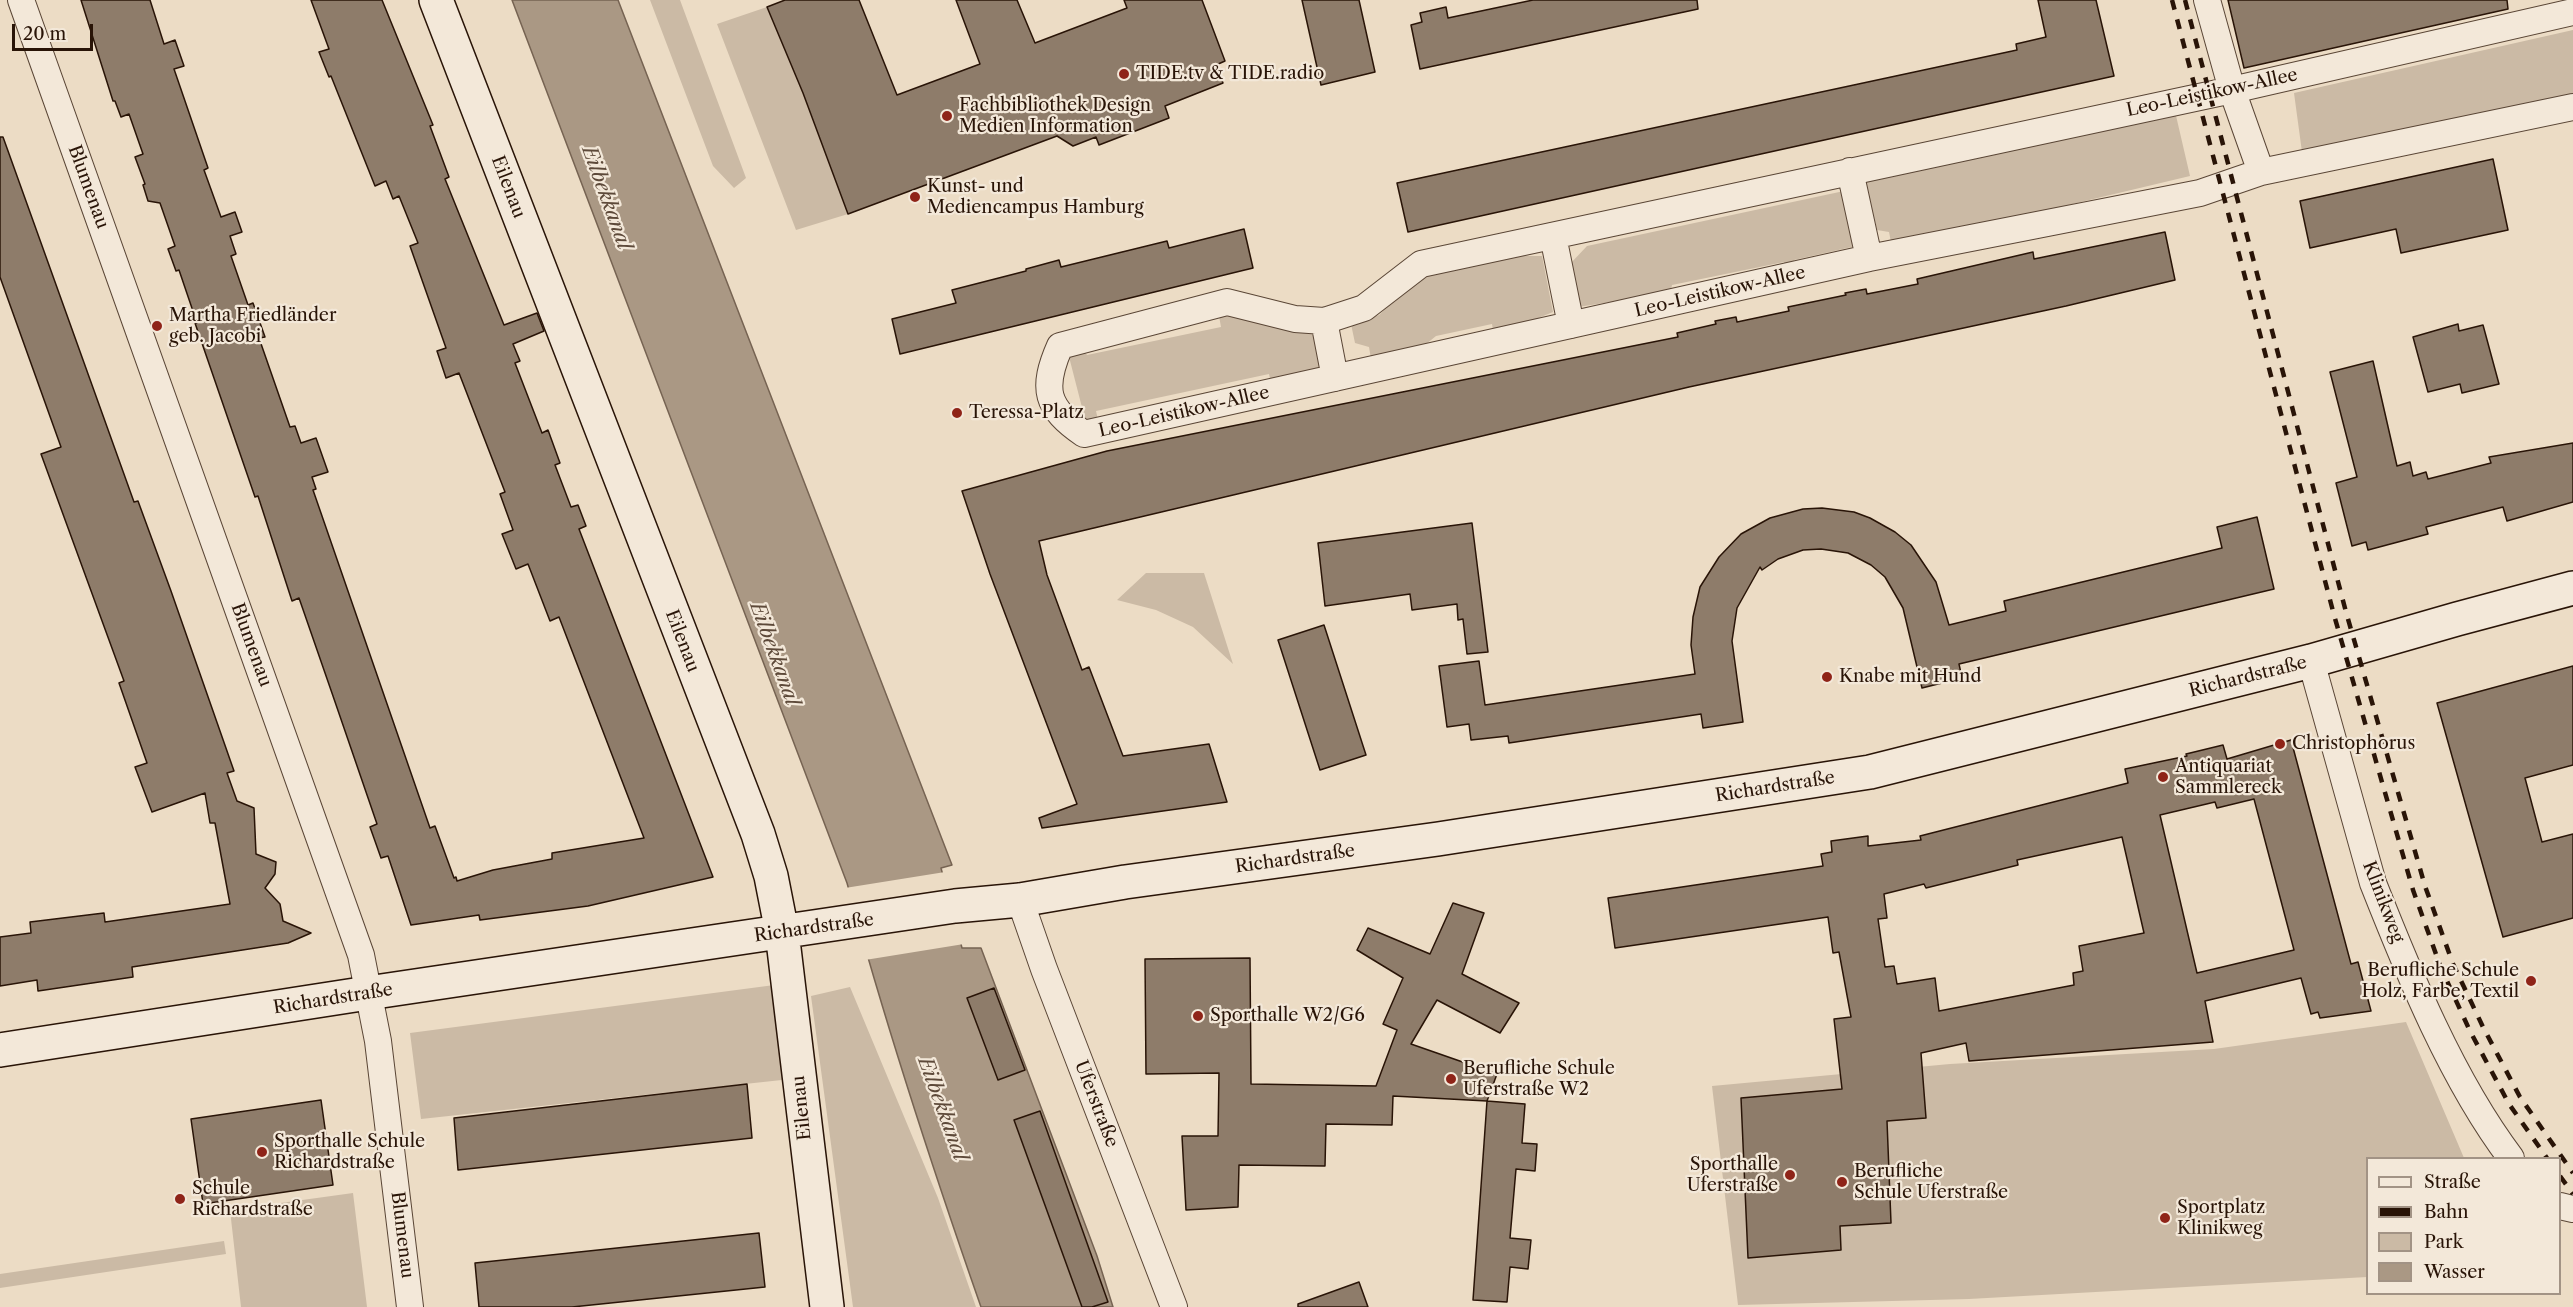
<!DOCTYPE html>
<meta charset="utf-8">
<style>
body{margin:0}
#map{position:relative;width:2573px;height:1307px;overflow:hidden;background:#ecdcc5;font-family:"Libre Caslon Text",serif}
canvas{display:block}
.legend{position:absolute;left:2366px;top:1157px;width:195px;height:138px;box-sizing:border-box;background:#f3e8d9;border:2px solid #a29385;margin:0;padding:8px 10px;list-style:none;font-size:18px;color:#291407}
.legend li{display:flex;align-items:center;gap:12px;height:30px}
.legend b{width:30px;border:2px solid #a29385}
.scale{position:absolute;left:12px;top:24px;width:81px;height:27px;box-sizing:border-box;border:3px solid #291407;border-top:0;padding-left:8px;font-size:18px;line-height:21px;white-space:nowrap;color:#291407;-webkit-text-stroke:4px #f3e8d9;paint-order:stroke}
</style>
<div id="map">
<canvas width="2573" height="1307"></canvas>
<ul class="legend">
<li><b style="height:8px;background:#f3e8d9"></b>Straße</li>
<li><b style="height:8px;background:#291407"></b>Bahn</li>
<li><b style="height:16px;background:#cbbaa5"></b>Park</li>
<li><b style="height:16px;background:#aa9884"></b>Wasser</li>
</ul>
<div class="scale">20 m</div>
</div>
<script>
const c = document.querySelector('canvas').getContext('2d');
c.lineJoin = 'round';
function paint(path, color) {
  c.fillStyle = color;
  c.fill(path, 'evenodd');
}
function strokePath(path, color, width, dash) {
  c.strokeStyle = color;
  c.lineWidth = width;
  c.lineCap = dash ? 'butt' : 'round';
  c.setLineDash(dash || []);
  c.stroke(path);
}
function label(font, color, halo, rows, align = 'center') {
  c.font = font + ' "Libre Caslon Text",serif';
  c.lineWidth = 4.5;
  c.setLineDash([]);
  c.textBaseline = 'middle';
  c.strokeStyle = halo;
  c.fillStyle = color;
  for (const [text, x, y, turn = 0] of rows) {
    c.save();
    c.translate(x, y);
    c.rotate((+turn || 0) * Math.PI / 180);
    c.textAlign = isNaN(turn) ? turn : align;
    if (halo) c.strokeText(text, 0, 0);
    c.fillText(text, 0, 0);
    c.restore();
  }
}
paint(new Path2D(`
 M650,0H680L746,178L734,188L713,166Z
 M767,7L803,93L848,214L796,230L717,24Z
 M2573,30V96L2302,152L2294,93Z
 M2174,107L2190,176L1892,247L1889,232L1877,230L1865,180Z
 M1844,191L1856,246L1794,260L1795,269L1786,270L1784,262L1672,285L1669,299L1624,300L1578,307L1570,264L1587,246Z
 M1486,256H1542L1553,312L1494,336L1492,324L1436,336L1415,353L1371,359L1369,347L1355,343L1351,324L1379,315L1419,277Z
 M1230,313L1316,335L1325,373L1271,384L1269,374L1096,411L1098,420L1086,423L1067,349L1081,346L1087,355L1221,327L1219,316Z
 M1146,573H1204L1233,664L1193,627L1156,610L1117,600Z
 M782,984L791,1079L421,1119L410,1033Z
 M850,987L938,1198L976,1307H853L811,996Z
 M2406,1022L2464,1158H2368L2367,1277L1969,1299L1738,1305L1712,1086L1950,1064L2214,1049Z
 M353,1193L367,1307H241L230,1210Z
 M224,1241L226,1254L0,1288V1274Z`), '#cbbaa5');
const water = new Path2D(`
 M512,0H618L952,865L941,868L962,948H981L1097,1256L1113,1307H981C932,1167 886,1026 847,883Z`);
paint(water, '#aa9884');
strokePath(water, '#766352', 1.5);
paint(new Path2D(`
 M945,872L964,944L865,960L845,888Z`), '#ecdcc5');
const building = new Path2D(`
 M81,0H150L164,44L175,40L184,66L174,69L208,168L204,170L221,217L235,212L242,232L230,236L236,254L231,256L248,305L253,303L265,337L259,338L290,427L295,426L301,443L316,438L328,472L312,477L316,489L313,490L430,828L435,826L454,878L456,877L457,881L493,870L552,859V853L644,838L559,617L550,621L528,564L516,569L502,534L513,530L500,494L505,492L459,373L446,378L437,351L446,348L410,246L418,243L399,196L393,199L386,181L375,186L331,76L329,77L319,52L329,49L311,0H382L433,125L430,126L449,177L445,179L504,325L537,313L544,331L513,344L520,361L515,363L542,433L548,430L560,463L555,465L571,507L578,505L586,526L579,529L713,877L588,906L480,920L479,915L411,925L388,856L381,858L370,827L377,824L333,696L299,598L292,601L258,496L255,497L195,323H197L179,270L176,271L168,249L175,246L160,203L148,201L143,185L145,184L135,157L143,154L129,114L121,117L115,101H113Z
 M785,0H859L897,95L980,64L956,0H1017L1035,43L1127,8L1124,0H1202L1225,61L1216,65L1223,83L1165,106L1169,118L1099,145L1096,137L1073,146L1057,136L848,214L803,93L767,7Z
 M1302,0H1359L1375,72L1321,85Z
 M1533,0H1697L1698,9L1420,69L1411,25L1422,22L1420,13L1446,7L1448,18Z
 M2038,0H2096L2114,76L1408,232L1397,183L2017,50L2016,44L2046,37Z
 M2228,0H2507L2508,9L2244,68Z
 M0,137H3L134,502L138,501L171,591L234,771L227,773L237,801L254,808L256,854L276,862L275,874L265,888L280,904L283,921L311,933L288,943L132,967L133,977L38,991L37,980L0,986V937L31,933L30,922L104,913L105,922L230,904L215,823H210L205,793L152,812L135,767L147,763L119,683L124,681L41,454L61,447L0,277Z
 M2493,159L2508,230L2401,253L2396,229L2310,248L2300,201Z
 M1244,229L1253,268L900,354L892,319L956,303L952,290L1026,271V269L1059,260L1061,267L1167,241L1169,248Z
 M2165,232L2175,280L2066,306L1689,387L1039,541L1047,575L1082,670L1089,667L1123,756L1209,744L1227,802L1042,828L1039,818L1077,804L990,574L962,491L1107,451L1678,337L1677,333L1716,324L1715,321L1736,317L1737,322L1789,311L1788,307L1846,295L1845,293L1866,289L1867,294L1918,284L1917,279L2033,252L2034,259Z
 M2458,324L2459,331L2483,325L2499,384L2462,393L2460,384L2428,392L2413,337Z
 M2373,361L2397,466L2410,462L2413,476L2426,472L2428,479L2491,463L2489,457L2573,443V502L2507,521L2503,507L2426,527L2428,534L2368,550L2366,542L2352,546L2336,483L2357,477L2330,372Z
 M1822,508L1854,512L1870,518L1895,532L1911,545L1936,582L1949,625L2006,611L2004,601L2222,548L2217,527L2257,517L2274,589L1959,664L1962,678L1922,688L1903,608L1885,577L1871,565L1848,553L1821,549L1803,550L1778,559L1762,570L1760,567L1737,608L1732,641L1743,722L1703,728L1701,714L1509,743L1508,736L1471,740L1469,724L1447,727L1439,666L1479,661L1485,705L1695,674L1691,645L1693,617L1700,587L1719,557L1741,534L1770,518L1803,509Z
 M1472,523L1488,652L1467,654L1463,619L1458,620L1457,604L1412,610L1410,594L1325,606L1318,543Z
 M1324,625L1366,755L1320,770L1278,640Z
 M2573,666V765L2525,778L2542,842L2573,834V918L2503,937L2437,703Z
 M2291,740L2351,964L2358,962L2371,1011L2320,1018L2318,1012L2311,1014L2301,978L2205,1001L2213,1042L1969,1061L1966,1043L1921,1053L1926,1118L1887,1121L1891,1223L1840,1226L1841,1250L1748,1258L1741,1098L1842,1089L1834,1019L1851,1017L1839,952L1833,953L1828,917L1615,948L1608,898L1823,866L1821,854L1832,852L1831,841L1868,836V846L1921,840L1920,836L2128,783L2125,769L2187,756L2186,754L2223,745L2227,759ZM2254,799L2294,950L2197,973L2160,815L2215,802L2217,808ZM2122,837L2144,933L2079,946L2083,971L2073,973L2074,985L1939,1011L1935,978L1897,984L1894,966L1885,967L1878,919L1887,918L1884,894L1924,884L1926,888L2018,865L2017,860Z
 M1453,903L1484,913L1462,974L1519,1003L1500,1033L1437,1000L1411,1044L1497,1074L1487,1101L1393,1096L1392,1125L1326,1124L1325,1166L1239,1165L1238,1207L1186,1210L1182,1136H1218L1219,1073L1146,1074L1145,959L1250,958L1251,1084L1376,1086L1397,1030L1383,1024L1403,978L1357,950L1368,928L1430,954Z
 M994,988L1025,1070L998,1080L967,998Z
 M747,1084L752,1138L458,1170L454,1118Z
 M321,1100L333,1185L203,1204L191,1119Z
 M1487,1101L1525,1104L1522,1143L1537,1144L1535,1171L1516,1169L1510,1238L1531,1240L1528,1269L1510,1267L1507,1302L1473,1300Z
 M1040,1111L1108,1302L1092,1307H1082L1014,1120Z
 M759,1233L765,1287L572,1307H479L475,1263Z
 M1359,1282L1368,1307H1298V1304Z`);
paint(building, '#8e7c6a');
strokePath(building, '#291407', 1.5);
const street = new Path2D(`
 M21,0L361,955L378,1041L410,1307
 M2207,0L2232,90L2261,172
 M2573,12L2232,90L1421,264L1364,308L1324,321L1295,319L1227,302L1060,346C1041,389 1046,408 1084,434L1869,258L2200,193L2261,172L2573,107
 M1850,171L1869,258
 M1553,236L1571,325
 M1324,321L1335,378
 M2311,661L2373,883C2409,974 2452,1080 2511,1158
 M1020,900L1044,969L1174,1307
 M2560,1206L2573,1209`);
const secondary = new Path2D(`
 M436,0L758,834L771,876L782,932L827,1307
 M0,1050L368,993L955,906L1020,900L1125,882L1438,839L1870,772L2311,661L2457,619L2573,588`);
strokePath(street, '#5a4636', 28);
strokePath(secondary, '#291407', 36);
strokePath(street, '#f3e8d9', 26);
strokePath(secondary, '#f3e8d9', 33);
strokePath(new Path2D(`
 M2172,0L2334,615L2413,890L2441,968L2470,1031L2509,1104L2547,1158
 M2185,0L2346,612L2425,886L2453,964L2483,1027L2520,1097L2573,1173
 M2560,1176L2573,1194`), '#291407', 4.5, [10, 10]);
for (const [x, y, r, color] of [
 [1124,74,6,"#8f2418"],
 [947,116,6,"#8f2418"],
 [915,197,6,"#8f2418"],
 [157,326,6,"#8f2418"],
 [957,413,6,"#8f2418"],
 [1827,677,6,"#8f2418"],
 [2280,744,6,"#8f2418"],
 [2163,777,6,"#8f2418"],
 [2531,981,6,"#8f2418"],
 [1198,1016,6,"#8f2418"],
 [1451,1079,6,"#8f2418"],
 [262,1152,6,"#8f2418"],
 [1790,1175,6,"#8f2418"],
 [1842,1182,6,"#8f2418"],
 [180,1199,6,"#8f2418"],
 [2165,1218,6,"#8f2418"]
]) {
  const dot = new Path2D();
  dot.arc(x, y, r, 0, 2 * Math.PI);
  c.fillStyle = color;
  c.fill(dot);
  strokePath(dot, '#f3e8d9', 2);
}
label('18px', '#291407', '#f3e8d9', [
 ["TIDE.tv & TIDE.radio",1136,74],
 ["Fachbibliothek Design",959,106],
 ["Medien Information",959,127],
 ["Kunst- und",927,187],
 ["Mediencampus Hamburg",927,208],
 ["Martha Friedländer",169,316],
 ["geb. Jacobi",169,337],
 ["Teressa-Platz",969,413],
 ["Knabe mit Hund",1839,677],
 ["Christophorus",2292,744],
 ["Antiquariat",2175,767],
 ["Sammlereck",2175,788],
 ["Berufliche Schule",2519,971,"right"],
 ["Holz, Farbe, Textil",2519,992,"right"],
 ["Sporthalle W2/G6",1210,1016],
 ["Berufliche Schule",1463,1069],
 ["Uferstraße W2",1463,1090],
 ["Sporthalle Schule",274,1142],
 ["Richardstraße",274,1163],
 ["Sporthalle",1778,1165,"right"],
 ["Uferstraße",1778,1186,"right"],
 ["Berufliche",1854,1172],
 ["Schule Uferstraße",1854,1193],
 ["Schule",192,1189],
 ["Richardstraße",192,1210],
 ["Sportplatz",2177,1208],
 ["Klinikweg",2177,1229]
], 'left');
label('18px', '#291407', '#f3e8d9', [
 ["Leo-Leistikow-Allee",2212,93,-12],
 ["Blumenau",88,187,70],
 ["Eilenau",508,187,69],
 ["Leo-Leistikow-Allee",1720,292,-13],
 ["Leo-Leistikow-Allee",1184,412,-13],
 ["Eilenau",682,641,69],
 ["Blumenau",251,645,70],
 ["Richardstraße",2248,677,-14],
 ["Richardstraße",1775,787,-9],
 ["Richardstraße",1295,859,-8],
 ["Klinikweg",2383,902,69],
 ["Richardstraße",814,928,-8],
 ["Richardstraße",333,999,-9],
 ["Uferstraße",1096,1104,69],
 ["Eilenau",802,1108,-96],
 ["Blumenau",402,1235,83]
]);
label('italic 20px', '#5d4939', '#f3e8d9', [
 ["Eilbekkanal",606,198,70],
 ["Eilbekkanal",774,654,70],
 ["Eilbekkanal",942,1109,70]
]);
</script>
